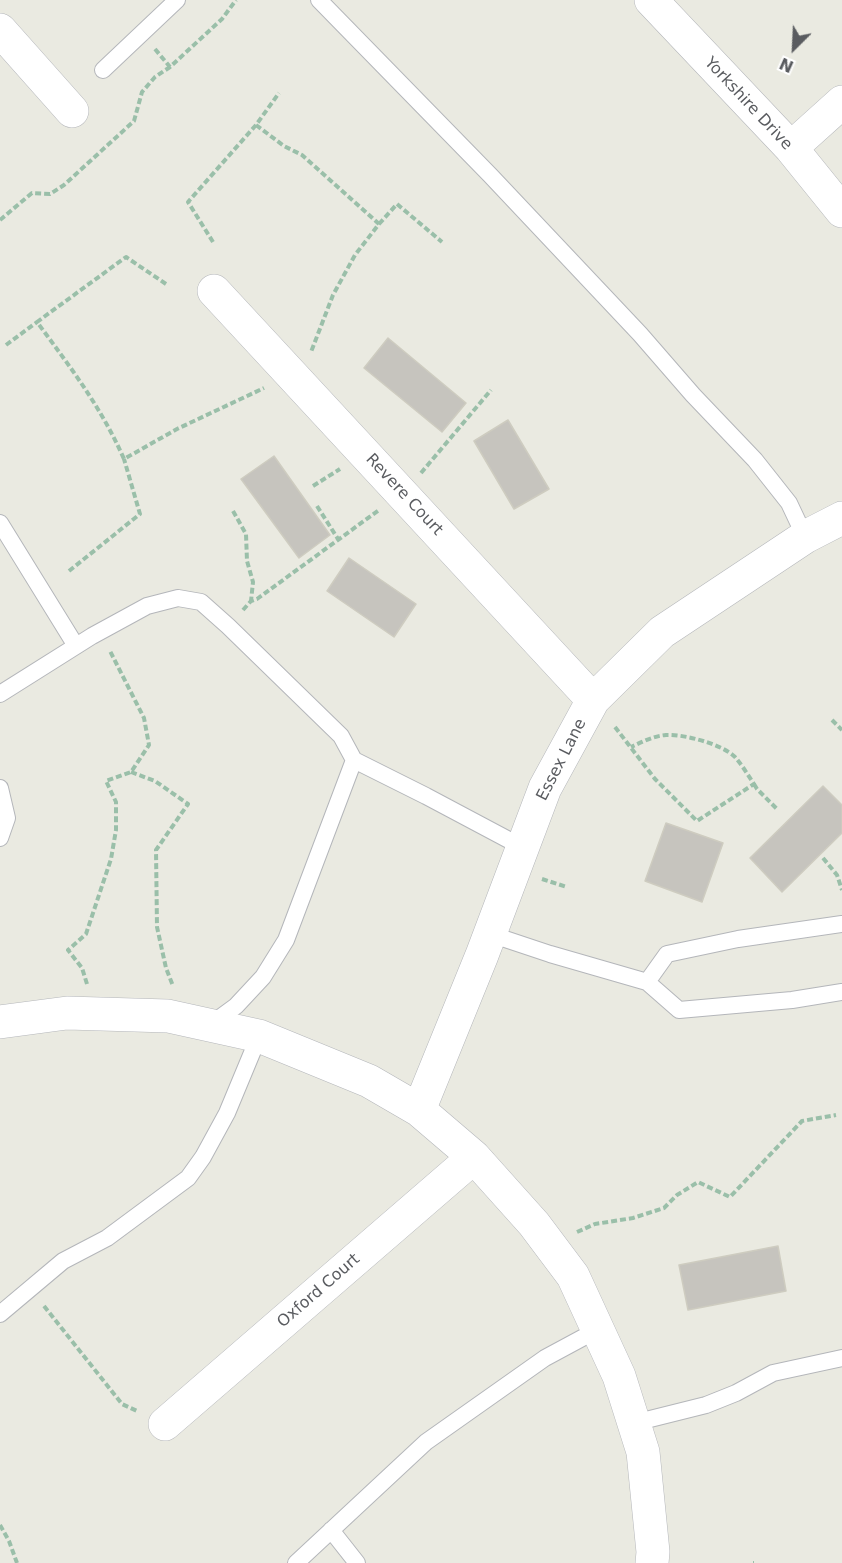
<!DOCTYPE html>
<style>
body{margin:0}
#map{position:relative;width:842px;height:1563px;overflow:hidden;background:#eaeae1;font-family:"DejaVu Sans",sans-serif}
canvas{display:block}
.north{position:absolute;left:764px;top:18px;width:60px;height:60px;-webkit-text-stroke:4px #fff;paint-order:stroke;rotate:204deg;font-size:16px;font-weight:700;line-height:24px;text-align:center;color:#5a5c60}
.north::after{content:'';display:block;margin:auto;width:21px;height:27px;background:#5a5c60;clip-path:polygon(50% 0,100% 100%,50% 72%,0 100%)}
</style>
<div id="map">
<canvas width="842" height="1563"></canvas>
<div class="north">N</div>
</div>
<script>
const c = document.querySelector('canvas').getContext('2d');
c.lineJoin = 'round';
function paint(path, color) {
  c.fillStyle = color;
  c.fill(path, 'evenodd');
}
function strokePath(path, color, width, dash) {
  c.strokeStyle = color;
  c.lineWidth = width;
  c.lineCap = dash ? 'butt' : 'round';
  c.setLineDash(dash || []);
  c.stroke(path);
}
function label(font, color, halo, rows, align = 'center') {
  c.font = font + ' "DejaVu Sans",sans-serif';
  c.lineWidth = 4.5;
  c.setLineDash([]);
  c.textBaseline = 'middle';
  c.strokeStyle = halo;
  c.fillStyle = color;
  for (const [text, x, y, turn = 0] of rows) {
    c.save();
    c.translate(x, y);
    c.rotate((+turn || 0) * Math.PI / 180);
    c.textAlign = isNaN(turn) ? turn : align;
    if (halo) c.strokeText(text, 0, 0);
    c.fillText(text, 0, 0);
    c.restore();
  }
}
const building = new Path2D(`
 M388,338L466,403L442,432L364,368Z
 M508,420L549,489L514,509L474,441Z
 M274,456L330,535L299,558L241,479Z
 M349,558L416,604L394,637L327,591Z
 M823,786L842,805V833L782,892L750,858Z
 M666,823L723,843L702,902L645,881Z
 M778,1246L786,1291L688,1310L679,1265Z`);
paint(building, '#c6c4be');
strokePath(building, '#ceccc0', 1.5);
const lane = new Path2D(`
 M319,0L490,175L640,334L693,395L755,460L789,503L805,537
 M103,70L177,0
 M0,523L76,646
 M0,694L92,636L147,606L178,598L201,602L228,626L341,736L354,760L286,940L263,977L236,1006L210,1025
 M354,760L426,796L522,847
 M0,788L7,818L0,838
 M490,934L550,954L647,982L679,1010L792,1000L842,992
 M647,982L667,954L738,939L842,924
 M0,1314L63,1261L107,1238L188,1178L203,1157L227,1113L259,1036
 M634,1423L706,1405L736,1393L773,1373L842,1358
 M331,1530L357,1563
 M296,1563L426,1442L545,1358L597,1330`);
const street = new Path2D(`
 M651,0L791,148L842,211
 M0,30L72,111
 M791,148L842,102
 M214,291L593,700
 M0,1022L67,1013L168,1016L259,1036L369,1081L419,1110L474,1157L534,1224L573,1276L619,1376L643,1452L653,1552L652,1563
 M419,1110L482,955L545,788L593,700L662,632L805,537L842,518
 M165,1424L474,1157`);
strokePath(lane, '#b4b6ba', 18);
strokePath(street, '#b4b6ba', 34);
strokePath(new Path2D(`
 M155,49L170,67
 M256,125L284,146L302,155L379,224L355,255L333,295L311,352
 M0,220L32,193L50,194L64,185L134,121L142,92L155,77L170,67L222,19L236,0
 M379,224L397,204L442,242
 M213,242L188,202L256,125L279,93
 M166,284L126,257L37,322C71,368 101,407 124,459L177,429L264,388
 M6,345L37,322
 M421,473L491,390
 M313,486L340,469
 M317,506L338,539
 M233,511L246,534L247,561L253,582L251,601
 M69,571L140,514L124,459
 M243,610L251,601L257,599L379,510
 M832,720L842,730
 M615,727L655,779L697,821L754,784C748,775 742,765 735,757C722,744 684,734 666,735C653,736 642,742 631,747
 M131,772L155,781L188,804L156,850L157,927L166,968L173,986
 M754,784L757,789L778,810
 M823,858L837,875L842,890
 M542,879L567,887
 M87,984L82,968L68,950L86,934L111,859L116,830V802L106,781L131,772L149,745L144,718L110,651
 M577,1232L595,1224L633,1218L664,1208L677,1195L698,1182L730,1197L802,1121L836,1115
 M44,1306L122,1404L137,1411
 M0,1525L9,1541L17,1563
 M753,1563H754`), '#9abfa9', 4, [6, 3]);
strokePath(lane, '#fff', 16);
strokePath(street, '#fff', 33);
label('16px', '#5a5c60', '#fff', [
 ["Yorkshire Drive",748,104,47],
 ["Revere Court",404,495,47],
 ["Essex Lane",562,760,-63],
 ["Oxford Court",319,1291,-41]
]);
</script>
